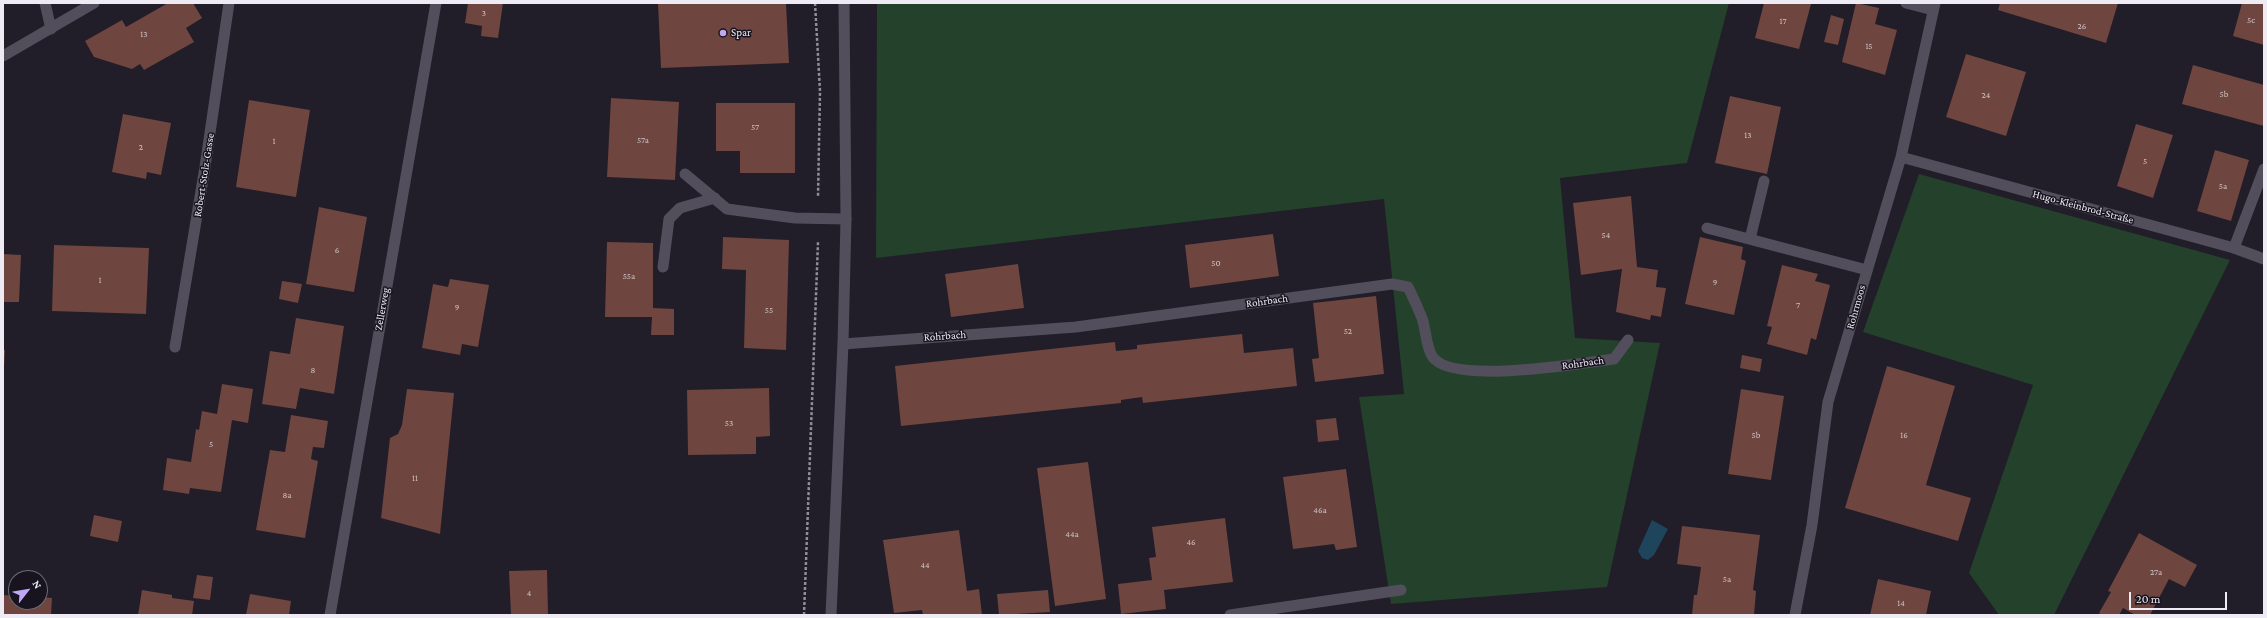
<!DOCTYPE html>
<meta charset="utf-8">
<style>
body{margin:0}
#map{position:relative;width:2267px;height:618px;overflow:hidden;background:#211d29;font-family:"Crimson Pro",serif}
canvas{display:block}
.frame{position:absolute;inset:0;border:4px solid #eeebf4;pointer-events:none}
.north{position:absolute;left:8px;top:570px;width:40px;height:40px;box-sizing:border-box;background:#18141f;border:1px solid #6e6a74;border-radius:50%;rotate:59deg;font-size:11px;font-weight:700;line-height:16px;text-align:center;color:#eeebf4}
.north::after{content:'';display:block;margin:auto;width:14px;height:18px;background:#bea9f5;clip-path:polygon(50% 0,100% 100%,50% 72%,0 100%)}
.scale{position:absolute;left:2129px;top:592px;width:98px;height:18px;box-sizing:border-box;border:2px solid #eeebf4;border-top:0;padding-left:5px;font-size:12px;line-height:14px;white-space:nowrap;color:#eeebf4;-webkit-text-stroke:3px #18141f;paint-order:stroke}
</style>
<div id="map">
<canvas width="2267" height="618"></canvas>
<div class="frame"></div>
<div class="north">N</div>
<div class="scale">20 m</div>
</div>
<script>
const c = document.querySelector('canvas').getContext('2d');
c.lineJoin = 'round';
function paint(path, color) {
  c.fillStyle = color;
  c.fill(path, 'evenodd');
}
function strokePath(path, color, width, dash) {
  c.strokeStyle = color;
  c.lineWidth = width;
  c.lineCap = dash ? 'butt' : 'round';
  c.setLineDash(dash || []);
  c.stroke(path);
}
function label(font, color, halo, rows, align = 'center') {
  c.font = font + ' "Crimson Pro",serif';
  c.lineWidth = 3;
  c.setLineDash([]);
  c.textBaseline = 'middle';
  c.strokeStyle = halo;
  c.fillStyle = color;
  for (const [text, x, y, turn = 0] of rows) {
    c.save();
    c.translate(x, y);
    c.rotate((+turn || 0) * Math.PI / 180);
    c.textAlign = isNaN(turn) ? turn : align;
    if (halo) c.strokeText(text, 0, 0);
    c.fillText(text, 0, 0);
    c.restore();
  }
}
paint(new Path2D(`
 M877,3H1729L1687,163L1560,178L1575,338L1660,343L1607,587L1391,604L1359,397L1404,394L1384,199L876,258Z
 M1919,174L2230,260L2054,615H1999L1969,573L2033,385L1863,332Z`), '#23412b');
paint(new Path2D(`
 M1652,520L1668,529L1654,555L1648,560L1642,558L1638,551Z`), '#1e455c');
paint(new Path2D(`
 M168,3H193L202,18L186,28L194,42L144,70L140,64L132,69L94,57L85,41L122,20L126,27Z
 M468,3H503L498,38L481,36L482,26L465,23Z
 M658,3H786L789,63L661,68Z
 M1764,3L1811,4L1799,49L1755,38Z
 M1856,3L1879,8L1875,24L1897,30L1885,75L1842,62Z
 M2000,3H2118L2106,43L1998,10Z
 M2242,3H2264V45L2233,36Z
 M1831,15L1844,19L1838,45L1824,42Z
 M1966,54L2026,72L2006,136L1946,117Z
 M2193,65L2264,85V126L2182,104Z
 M1730,96L1781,107L1767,174L1715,163Z
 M611,98L679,102L675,180L607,177Z
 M249,100L310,110L296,197L236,187Z
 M716,103H795V173H740V151H716Z
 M123,114L171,123L161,175L147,172L146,179L112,172Z
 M2136,124L2173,135L2153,198L2117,186Z
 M2215,150L2249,160L2231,221L2197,211Z
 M1631,196L1637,267L1658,270L1656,287L1666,288L1661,317L1651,315L1650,320L1616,312L1622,269L1581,275L1573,203Z
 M319,207L367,217L354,292L306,284Z
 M1273,234L1279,276L1190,288L1185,245Z
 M723,237L789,240L786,350L744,348L746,270L722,269Z
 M1700,237L1743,247L1741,259L1746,261L1734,315L1685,304Z
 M607,242L653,243V308L674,309V335H651L652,317H605Z
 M54,245L149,248L146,314L52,311Z
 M3,254L21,255L19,302H3Z
 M1018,264L1024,308L951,317L945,274Z
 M1782,265L1818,274L1815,281L1830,285L1816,340L1811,338L1807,355L1767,344L1772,327L1767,326Z
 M450,279L489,285L478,347L462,344L460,355L422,348L433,284L448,287Z
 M282,281L302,284L298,303L279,299Z
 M1376,296L1384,374L1315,382L1312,359L1319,358L1313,303Z
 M296,318L344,326L334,394L300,388L296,409L262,404L270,351L290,354Z
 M1242,334L1244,353L1293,348L1297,386L1143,403L1142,397L1121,400V403L901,426L895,366L1115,342L1116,351L1137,349V345Z
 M3,350H5L4,368H3Z
 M1742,355L1762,359L1760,372L1740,368Z
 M1887,366L1955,386L1926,485L1971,498L1958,541L1845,508Z
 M222,384L253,389L248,423L232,420L221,492L190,488L189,494L163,490L167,458L191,462L196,429L199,430L202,411L217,414Z
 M769,388L770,436L756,437V454L688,455L687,390Z
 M407,389L454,393L440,534L381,518L390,438L398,434L402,425Z
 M1741,389L1784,396L1771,480L1728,474Z
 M291,415L328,421L324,448L313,447L311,459L318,461L305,538L256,530L270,450L285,452Z
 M1336,418L1339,440L1318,442L1316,420Z
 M1088,462L1106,599L1055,606L1037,468Z
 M1346,469L1357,547L1336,550L1334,544L1293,549L1283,477Z
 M94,515L122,521L118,542L90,536Z
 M1225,518L1233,582L1164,590L1166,609L1121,614L1118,584L1152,580L1149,558L1156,557L1152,527Z
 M1682,526L1760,535L1753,590L1756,591L1754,615H1692L1694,595H1697L1701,567L1677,564Z
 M959,530L967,591L979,589L982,615H923L922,610L894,613L883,540Z
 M2139,533L2197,565L2185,587L2169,579L2150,615H2135L2123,608L2119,615H2102L2099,613L2111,592L2108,591Z
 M547,570L548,615H511L509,571Z
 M197,575L213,577L210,600L193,598Z
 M1878,579L1931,591L1926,615H1870Z
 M142,590L172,595V598L194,601L192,615H138Z
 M1048,590L1050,612L999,615L997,594Z
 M250,594L291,601L289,615H246Z
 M3,595L16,596V602H40V597L52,598L51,615H3Z`), '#6e453f');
strokePath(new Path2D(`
 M815,3L820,91L818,197
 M804,615L818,242`), '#928e99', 2.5, [3, 2]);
strokePath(new Path2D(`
 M45,3L51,29
 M1906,3L1933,10
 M685,174L727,209L795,218L846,219
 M1707,228L1867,270
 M1750,239L1764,181
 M2234,248L2264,169
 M663,267L669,219L680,208L715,198
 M843,344L1076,327L1392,284L1408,287C1413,297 1418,308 1422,318C1426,330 1426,346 1432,356C1450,386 1582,363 1614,359L1628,340
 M175,347L205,167L229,3`), '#524e5b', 11);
strokePath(new Path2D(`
 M3,56L94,3
 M1901,157L2234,248L2264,259
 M330,615L436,3
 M831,615L843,344L846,219L844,3
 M1230,615L1401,590
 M1795,615L1812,525L1828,402L1901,157L1935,3`), '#524e5b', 11);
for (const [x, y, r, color] of [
 [723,33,4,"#bea9f5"]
]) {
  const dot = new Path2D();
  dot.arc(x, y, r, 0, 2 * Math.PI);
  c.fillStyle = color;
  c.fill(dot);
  strokePath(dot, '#18141f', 1.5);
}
label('9px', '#cec2c7', null, [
 ["3",484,13],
 ["5c",2251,20],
 ["17",1783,21],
 ["26",2082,26],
 ["13",144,34],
 ["15",1869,46],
 ["5b",2224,94],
 ["24",1986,95],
 ["57",755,127],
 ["13",1748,135],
 ["57a",643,140],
 ["1",274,141],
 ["2",141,147],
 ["5",2145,161],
 ["5a",2223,186],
 ["54",1606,235],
 ["6",337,250],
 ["50",1216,263],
 ["55a",629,276],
 ["1",100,280],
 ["9",1715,282],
 ["7",1798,305],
 ["9",457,307],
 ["55",769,310],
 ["52",1348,331],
 ["8",313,370],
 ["53",729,423],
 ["5b",1756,435],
 ["16",1904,435],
 ["5",211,444],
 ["11",415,478],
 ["8a",287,495],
 ["46a",1320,510],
 ["44a",1072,534],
 ["46",1191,542],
 ["44",925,565],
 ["27a",2156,572],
 ["5a",1727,579],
 ["4",529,593],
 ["14",1901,603]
]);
label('11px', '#eeebf4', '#18141f', [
 ["Spar",731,33]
], 'left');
label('11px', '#eeebf4', '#18141f', [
 ["Robert-Stolz-Gasse",204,175,-81],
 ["Hugo-Kleinbrod-Straße",2083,207,15],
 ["Rohrbach",1267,301,-8],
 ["Rohrmoos",1856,307,-74],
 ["Zellerweg",382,309,-80],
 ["Rohrbach",945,336,-4],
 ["Rohrbach",1583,363,-8]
]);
</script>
